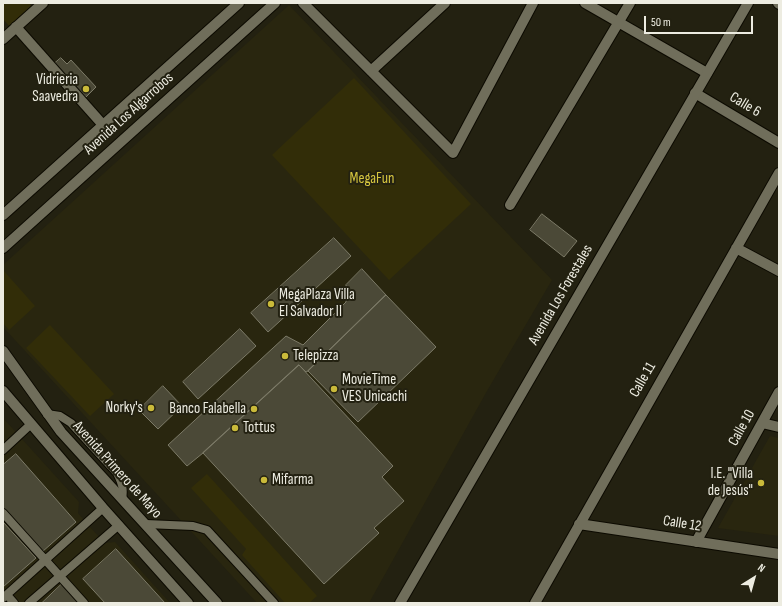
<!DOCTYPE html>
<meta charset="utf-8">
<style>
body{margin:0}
#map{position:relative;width:782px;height:606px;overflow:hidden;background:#232111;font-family:"Sofia Sans Condensed",sans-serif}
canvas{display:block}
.frame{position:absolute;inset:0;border:4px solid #edece1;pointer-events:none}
.north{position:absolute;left:734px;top:558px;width:40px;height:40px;-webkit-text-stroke:3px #232111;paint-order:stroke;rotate:37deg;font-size:11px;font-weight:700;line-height:16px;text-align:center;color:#edece1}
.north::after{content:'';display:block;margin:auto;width:14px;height:18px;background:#edece1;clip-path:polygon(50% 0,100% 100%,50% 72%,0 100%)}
.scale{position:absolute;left:644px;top:16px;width:109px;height:18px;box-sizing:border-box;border:2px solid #edece1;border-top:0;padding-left:5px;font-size:12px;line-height:14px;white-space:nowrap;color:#edece1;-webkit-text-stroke:3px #232111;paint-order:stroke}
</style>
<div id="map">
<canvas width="782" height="606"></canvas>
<div class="frame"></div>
<div class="north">N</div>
<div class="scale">50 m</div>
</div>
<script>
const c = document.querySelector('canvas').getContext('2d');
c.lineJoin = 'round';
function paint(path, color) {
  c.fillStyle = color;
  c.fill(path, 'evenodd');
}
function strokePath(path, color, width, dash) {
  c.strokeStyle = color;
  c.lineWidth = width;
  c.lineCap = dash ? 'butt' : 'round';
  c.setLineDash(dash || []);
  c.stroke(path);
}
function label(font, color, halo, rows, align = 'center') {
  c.font = font + ' "Sofia Sans Condensed",sans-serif';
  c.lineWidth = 4;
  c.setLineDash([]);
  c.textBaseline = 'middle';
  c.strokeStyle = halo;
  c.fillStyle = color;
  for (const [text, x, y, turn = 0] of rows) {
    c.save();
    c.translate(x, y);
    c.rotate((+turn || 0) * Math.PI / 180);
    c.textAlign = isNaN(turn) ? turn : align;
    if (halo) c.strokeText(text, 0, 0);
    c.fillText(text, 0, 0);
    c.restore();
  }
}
paint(new Path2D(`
 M289,5L552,280L487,391L369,603H257L3,327V265Z
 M3,418L79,502L78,513L87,524L105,543L115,542L170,603H3Z
 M770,436L779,438V536L718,528Z`), '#29260f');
paint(new Path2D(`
 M3,3H29L32,7L10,27L3,19Z
 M354,78L471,204L389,280L272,155Z
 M3,270L35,306L9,330L3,323Z
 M50,325L114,394L90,416L26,348Z
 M207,474L317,596L309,603H285L242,555L246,549L191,488Z`), '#322d08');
const building = new Path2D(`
 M61,58L67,64L71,60L96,87L86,97L54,64Z
 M542,214L577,241L564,257L530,230Z
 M334,238L351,256L268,332L251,313Z
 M362,269L386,295L308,371L306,372L299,365L203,453L187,466L168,445L286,336L303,345L346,302V285Z
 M386,295L436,347L358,422L308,371Z
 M240,329L256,346L198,399L183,382Z
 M299,365L393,466L382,477L404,501L374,528L379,533L324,584L203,453Z
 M163,386L182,406L158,429L139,410Z
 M16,454L76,522L42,552L3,508V465Z
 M3,522L36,558L3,587Z
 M116,549L165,603H105L83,579Z
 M62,584L79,603H42Z`);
paint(building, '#4b4937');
strokePath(building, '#7c7a67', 1);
const service = new Path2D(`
 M47,414L60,416L71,423L117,473C122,483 124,489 122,499
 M3,450L31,424
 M3,513L84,603
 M146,524L193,526L207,530L274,603
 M7,595L14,603
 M3,598L103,508
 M29,603L119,525`);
const pedestrian = new Path2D(`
 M16,27L103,125`);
const minor = new Path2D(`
 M303,3L453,153L533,3
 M585,3L707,73
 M778,3L779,4
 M3,39L43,3
 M371,71L445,3
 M695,93L779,143
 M510,205L630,3
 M736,248L779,271
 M762,423L779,427
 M579,524L779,554
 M696,542L779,392
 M535,603L779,173`);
const tertiary = new Path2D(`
 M3,215L239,3
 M3,248L275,3
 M3,351L61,432L217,603
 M3,391L103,508L188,603
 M400,603L748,3`);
strokePath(service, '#0c0a01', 10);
strokePath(pedestrian, '#0c0a01', 12);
strokePath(minor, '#0c0a01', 12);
strokePath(tertiary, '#0c0a01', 12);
strokePath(service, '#706e5b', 8);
strokePath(pedestrian, '#706e5b', 10);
strokePath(minor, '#706e5b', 10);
strokePath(tertiary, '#706e5b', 10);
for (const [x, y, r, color] of [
 [86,89,4,"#caba3a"],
 [271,304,4,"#caba3a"],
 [285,356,4,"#caba3a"],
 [334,389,4,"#caba3a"],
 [151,408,4,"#caba3a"],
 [254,409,4,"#caba3a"],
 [235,428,4,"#caba3a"],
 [264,480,4,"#caba3a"],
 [761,483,4,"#caba3a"]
]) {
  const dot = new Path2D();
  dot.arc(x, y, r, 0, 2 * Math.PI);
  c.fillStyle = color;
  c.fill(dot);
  strokePath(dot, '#232111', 1.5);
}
label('15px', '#edece1', '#232111', [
 ["Vidrieria",78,80,"right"],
 ["Saavedra",78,97,"right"],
 ["MegaPlaza Villa",279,295],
 ["El Salvador II",279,312],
 ["Telepizza",293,356],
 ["MovieTime",342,380],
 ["VES Unicachi",342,397],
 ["Norky's",143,408,"right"],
 ["Banco Falabella",246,409,"right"],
 ["Tottus",243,428],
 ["I.E. \"Villa",753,474,"right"],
 ["de Jesús\"",753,491,"right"],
 ["Mifarma",272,480]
], 'left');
label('15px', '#edece1', '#232111', [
 ["Calle 6",745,105,31],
 ["Avenida Los Algarrobos",129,114,-42],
 ["Avenida Los Forestales",561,295,-60],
 ["Calle 11",643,380,-60],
 ["Calle 10",742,428,-61],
 ["Avenida Primero de Mayo",117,470,48],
 ["Calle 12",682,524,9]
]);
label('15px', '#d7c63f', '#232111', [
 ["MegaFun",372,179]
]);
</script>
